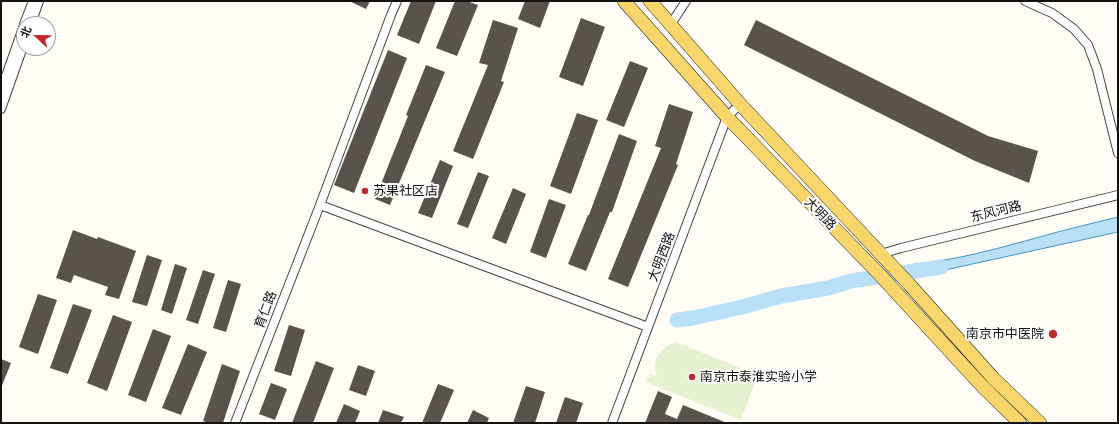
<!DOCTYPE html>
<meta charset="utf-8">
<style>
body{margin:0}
#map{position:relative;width:1119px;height:424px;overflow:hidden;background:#fffdf5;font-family:Merriweather,"Noto Sans SC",serif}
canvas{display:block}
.frame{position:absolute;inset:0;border:2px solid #111;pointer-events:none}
.north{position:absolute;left:16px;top:16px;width:40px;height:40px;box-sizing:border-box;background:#fff;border:1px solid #a0a0a0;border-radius:50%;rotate:292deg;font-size:11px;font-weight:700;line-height:16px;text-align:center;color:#111}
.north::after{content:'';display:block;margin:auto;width:14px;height:18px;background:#c4262e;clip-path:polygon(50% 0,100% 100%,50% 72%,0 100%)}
</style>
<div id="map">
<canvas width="1119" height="424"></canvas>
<div class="frame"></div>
<div class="north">北</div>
</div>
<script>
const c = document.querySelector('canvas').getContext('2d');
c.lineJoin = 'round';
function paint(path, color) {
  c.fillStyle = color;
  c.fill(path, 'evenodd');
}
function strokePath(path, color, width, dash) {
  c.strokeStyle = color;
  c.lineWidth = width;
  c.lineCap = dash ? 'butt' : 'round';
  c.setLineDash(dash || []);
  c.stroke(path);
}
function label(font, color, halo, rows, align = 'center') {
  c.font = font + ' Merriweather,"Noto Sans SC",serif';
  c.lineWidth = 4;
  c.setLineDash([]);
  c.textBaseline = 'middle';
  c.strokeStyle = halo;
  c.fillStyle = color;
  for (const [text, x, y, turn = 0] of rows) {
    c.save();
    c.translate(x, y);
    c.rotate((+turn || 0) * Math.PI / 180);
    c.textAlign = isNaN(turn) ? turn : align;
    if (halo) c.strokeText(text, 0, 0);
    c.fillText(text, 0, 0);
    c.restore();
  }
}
paint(new Path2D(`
 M676,342L745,370L754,385L741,420L646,382L650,374L657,377C656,374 655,370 655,367C655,355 665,345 676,342Z`), '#e6f2cf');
const water = new Path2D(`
 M1118,217V232L936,272L922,271L914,267V264C958,260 1000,248 1043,236C1068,229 1093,223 1118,217Z`);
paint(water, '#b9e0f7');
strokePath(water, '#3f96cf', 1);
strokePath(new Path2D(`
 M677,320L693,318L742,307L781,296L828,288L851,281L941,267`), '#b9e0f7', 15);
paint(new Path2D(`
 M349,1H370L366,9Z
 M411,1H436L419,44L397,35Z
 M455,1H467L478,5L457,56L436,48Z
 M525,1H550L540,28L518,19Z
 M581,18L605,27L583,86L559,77Z
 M493,20L518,28L501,81L504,82L473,159L453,151L488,65L479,63Z
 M756,20L988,136L1038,151L1029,183L975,161L744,45Z
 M388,50L407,58L354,193L334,185Z
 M630,61L648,68L624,127L606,120Z
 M426,65L445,72L390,205L375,199L408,116L406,115Z
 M669,104L693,112L676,164L678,165L628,287L608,279L661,148L655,146Z
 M577,113L598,120L571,194L550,186Z
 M619,134L637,141L612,212H610L586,271L568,264L588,215H589Z
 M440,160L453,166L432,218L418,213Z
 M478,172L489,176L468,228L457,224Z
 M513,188L526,194L506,244L492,238Z
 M549,199L566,205L546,258L530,252Z
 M73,230L97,239L98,237L136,251L119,299L105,295L108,287L74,275L71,283L56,278Z
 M147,255L162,260L147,306L132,302Z
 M175,264L187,268L172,314L161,310Z
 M203,270L215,274L198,324L186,320Z
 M228,280L241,284L226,332L213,328Z
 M38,294L57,300L38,354L19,347Z
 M73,304L92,310L68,374L50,368Z
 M113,315L132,322L107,391L87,383Z
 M289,325L305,330L291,376L274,371Z
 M153,329L171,336L146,402L128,395Z
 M188,344L207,352L181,415L162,408Z
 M1,359L11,363L1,388Z
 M316,361L334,368L313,423H292Z
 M222,364L240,371L223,423H209L203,421Z
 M358,365L375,371L366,396L349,390Z
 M271,383L287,389L275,420L259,414Z
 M438,384L454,390L440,423H422Z
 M526,386L545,392L535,423H513Z
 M658,391L672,397L665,414L677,419L683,405L727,423H645Z
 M565,397L583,403L576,423H556Z
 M344,404L360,411L355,423H336Z
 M383,410L404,417L401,423H378Z
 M473,410L489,418L487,423H467Z`), '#5a524d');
const minor = new Path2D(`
 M1025,1L1052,13L1074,29L1088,45L1097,69L1118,153
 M24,24L33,1
 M31,24L39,1
 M671,24L686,1
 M1,90L24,25
 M1,109L24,44
 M320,205L648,327
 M881,254L901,248L1118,195
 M235,423L320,205L391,15L397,1
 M612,423L727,117L740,104`);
const primary = new Path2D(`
 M624,1L727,117L881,276L983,387L1020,423
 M650,1L740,104L909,284L993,378L1040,423`);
strokePath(minor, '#444', 10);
strokePath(primary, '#222', 14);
strokePath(minor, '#fff', 8);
strokePath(primary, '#f9d66b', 13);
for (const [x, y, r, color] of [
 [365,191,4,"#c4262e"],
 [1053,334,5,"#c4262e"],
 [692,377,4,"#c4262e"]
]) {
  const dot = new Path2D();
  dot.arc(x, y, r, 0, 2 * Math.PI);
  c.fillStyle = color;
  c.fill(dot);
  strokePath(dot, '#fff', 1.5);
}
label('13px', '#111', '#fff', [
 ["苏果社区店",373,191],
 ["南京市中医院",1044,334,"right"],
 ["南京市泰淮实验小学",700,377]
], 'left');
label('13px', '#111', '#fff', [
 ["东风河路",996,212,-14],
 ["大明路",820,214,46],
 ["大明西路",662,257,-69],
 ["育仁路",266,310,-69]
]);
</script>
